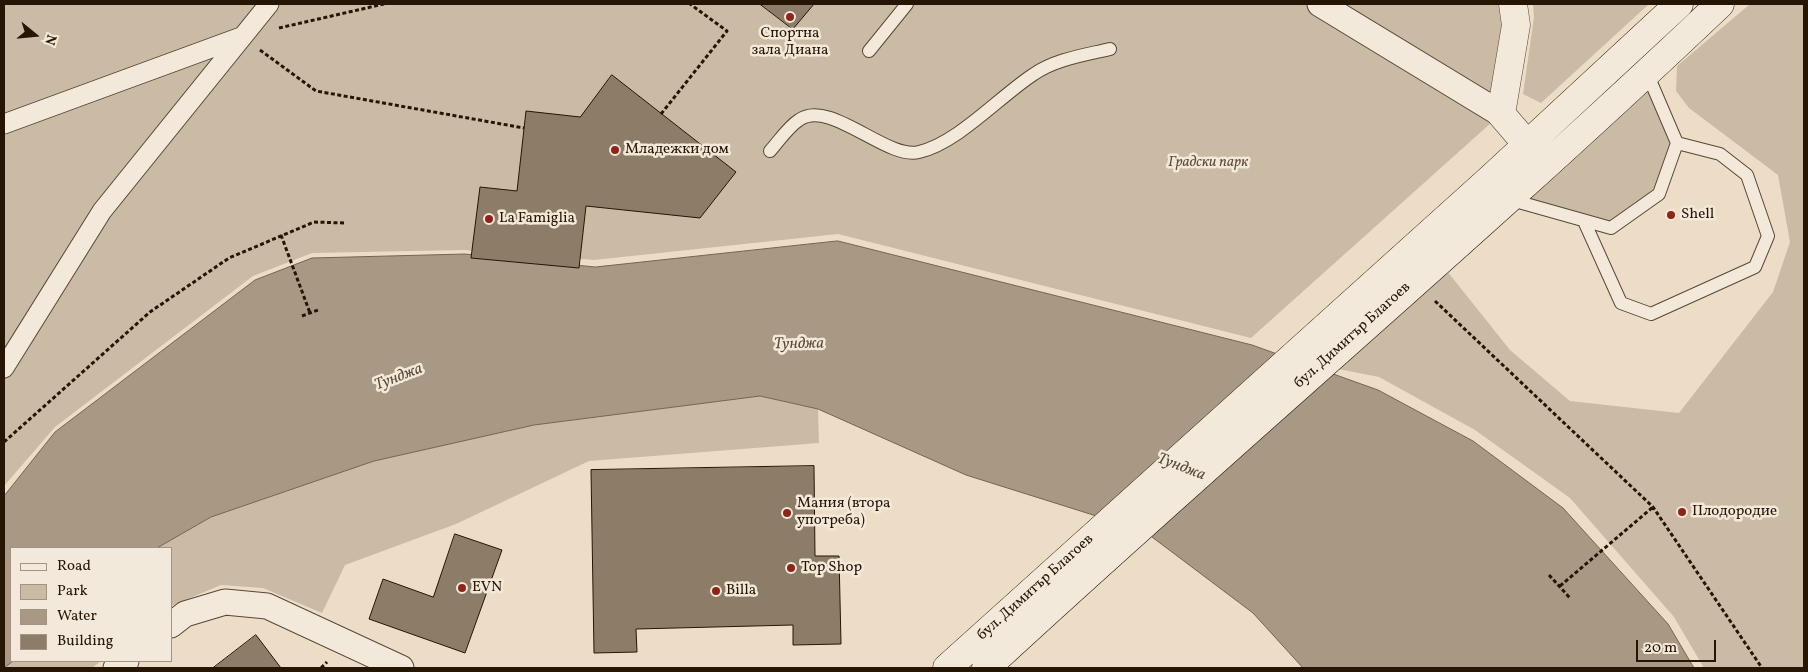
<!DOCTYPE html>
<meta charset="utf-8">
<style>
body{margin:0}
#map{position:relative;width:1808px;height:672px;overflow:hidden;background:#edddc6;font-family:Vollkorn,serif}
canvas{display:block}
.frame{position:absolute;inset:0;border:5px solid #261503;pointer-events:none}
.legend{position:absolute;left:10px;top:547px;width:162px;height:115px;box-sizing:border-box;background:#f3e9da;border:1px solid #a19484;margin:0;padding:6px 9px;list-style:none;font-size:15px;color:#261503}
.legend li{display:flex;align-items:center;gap:10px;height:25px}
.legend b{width:25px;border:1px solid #a19484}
.north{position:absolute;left:10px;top:10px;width:50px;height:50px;-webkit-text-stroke:4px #f3e9da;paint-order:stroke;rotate:107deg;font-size:14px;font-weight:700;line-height:20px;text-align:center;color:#261503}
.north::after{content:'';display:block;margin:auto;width:18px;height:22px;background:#261503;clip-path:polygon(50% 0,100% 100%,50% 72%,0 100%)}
.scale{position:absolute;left:1636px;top:640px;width:80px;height:22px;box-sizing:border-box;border:2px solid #261503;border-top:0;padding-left:6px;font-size:15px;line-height:18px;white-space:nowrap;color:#261503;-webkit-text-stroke:4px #f3e9da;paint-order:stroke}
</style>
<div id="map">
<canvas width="1808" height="672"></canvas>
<div class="frame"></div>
<ul class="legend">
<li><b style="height:6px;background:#f3e9da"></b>Road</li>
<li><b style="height:14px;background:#cbbba5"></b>Park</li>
<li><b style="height:14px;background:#a99984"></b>Water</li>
<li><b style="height:14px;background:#8d7d68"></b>Building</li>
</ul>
<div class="north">N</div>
<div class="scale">20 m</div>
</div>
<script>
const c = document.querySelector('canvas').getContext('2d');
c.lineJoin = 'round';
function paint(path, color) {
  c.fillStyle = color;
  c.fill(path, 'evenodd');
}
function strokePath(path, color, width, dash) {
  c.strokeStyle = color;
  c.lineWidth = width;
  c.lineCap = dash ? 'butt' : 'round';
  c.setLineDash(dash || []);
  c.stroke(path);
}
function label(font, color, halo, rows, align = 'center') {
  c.font = font + ' Vollkorn,serif';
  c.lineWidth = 5;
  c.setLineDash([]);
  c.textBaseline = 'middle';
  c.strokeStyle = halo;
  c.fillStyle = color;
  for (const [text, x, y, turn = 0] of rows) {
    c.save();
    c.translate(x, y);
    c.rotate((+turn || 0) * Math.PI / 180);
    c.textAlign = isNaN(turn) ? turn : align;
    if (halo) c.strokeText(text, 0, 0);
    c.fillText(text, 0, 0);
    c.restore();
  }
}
paint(new Path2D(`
 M4,4H1513L1501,114L1251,338L838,234L594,260L464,250L312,253L253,276L55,427L4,486Z
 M1533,4H1649L1541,103L1523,94L1534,17Z
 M1750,4H1804V668H1704L1674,617L1570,498L1475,430L1379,377L1328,367L1447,271L1510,350L1570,401L1679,413L1773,292L1790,242L1778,175L1689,108L1676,91L1677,66Z
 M1647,73L1677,143L1659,194L1611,228L1508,199Z
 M760,396L818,409L819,443L589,461L456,524L345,565L322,613L263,588L221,585L171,606V548H157L211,517L374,461L534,425Z
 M13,661H101L92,668H5Z`), '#cbbba5');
const water = new Path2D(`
 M838,241L1252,345L1378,390L1473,441L1563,508L1668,624L1694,668H1303L1253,613L1144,531L966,475L818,409L760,396L534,425L374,461L211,517L157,548H11V661H13L4,668V496L55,432L255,280L312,258L465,254L595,267Z`);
paint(water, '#a99984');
strokePath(water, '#756450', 1);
const building = new Path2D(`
 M760,4H814L793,29Z
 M612,75L736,172L700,218L586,206L579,268L471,258L480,187L517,191L526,111L580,117Z
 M814,466L815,556H839L841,644L793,645V625L636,629L637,652L594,653L591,470Z
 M455,534L502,550L465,653L369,619L383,579L433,597Z
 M256,635L281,668H213Z`);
paint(building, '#8d7d68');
strokePath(building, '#261503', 1);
const service = new Path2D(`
 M869,51L907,4
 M770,151C779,141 788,127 799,120C830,98 886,160 919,152C958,143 1000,96 1034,74C1056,59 1085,55 1110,49
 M1508,199L1611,228L1659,194L1677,143L1647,73
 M1584,221L1621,303L1651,314L1755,267L1768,236L1747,175L1720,154L1677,143`);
const pedestrian = new Path2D(`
 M4,124L241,37
 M4,368L102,211L269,4`);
const minor = new Path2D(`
 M1320,4L1501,114
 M171,625L185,614L225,602L267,606L401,668
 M116,668L126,661`);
const tertiary = new Path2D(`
 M1513,4L1516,25L1501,114L1543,163`);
const secondary = new Path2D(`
 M947,668L1489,180L1679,4
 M986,668C1228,444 1481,231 1720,4`);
strokePath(service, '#584734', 14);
strokePath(pedestrian, '#584734', 21);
strokePath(minor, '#584734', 27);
strokePath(tertiary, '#584734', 29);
strokePath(secondary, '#261503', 29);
strokePath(new Path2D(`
 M279,28L384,4
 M260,50L316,91L524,128
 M661,114L727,31L690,4
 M281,235L310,313
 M1435,301L1653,507L1762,668
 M302,316L318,310
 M4,442L150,312L229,258L314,222L345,223
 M1549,575L1570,598
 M1560,586L1653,507
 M321,668L327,662`), '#261503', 3, [4, 2.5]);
strokePath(service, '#f3e9da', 12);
strokePath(pedestrian, '#f3e9da', 19);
strokePath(minor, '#f3e9da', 25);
strokePath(tertiary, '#f3e9da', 28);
strokePath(secondary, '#f3e9da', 28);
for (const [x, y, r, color] of [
 [790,17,5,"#8f2418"],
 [615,150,5,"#8f2418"],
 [1671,215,5,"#8f2418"],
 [489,219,5,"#8f2418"],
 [1682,512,5,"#8f2418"],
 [787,513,5,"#8f2418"],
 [791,568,5,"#8f2418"],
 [462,588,5,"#8f2418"],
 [716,591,5,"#8f2418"]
]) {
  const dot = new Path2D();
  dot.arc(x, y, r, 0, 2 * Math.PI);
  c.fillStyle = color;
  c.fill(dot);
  strokePath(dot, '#f3e9da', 2);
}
label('15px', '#261503', '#f3e9da', [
 ["Спортна",790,34,"center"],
 ["зала Диана",790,51,"center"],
 ["Младежки дом",625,150],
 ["Shell",1681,215],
 ["La Famiglia",499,219],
 ["Мания (втора",797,504],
 ["употреба)",797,521],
 ["Плодородие",1692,512],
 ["Top Shop",801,568],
 ["EVN",472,588],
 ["Billa",726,591]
], 'left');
label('italic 15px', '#604f3c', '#f3e9da', [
 ["Градски парк",1208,163]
]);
label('15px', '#261503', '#f3e9da', [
 ["бул. Димитър Благоев",1353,336,-42],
 ["бул. Димитър Благоев",1036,588,-42]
]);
label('italic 16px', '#5a4a37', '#f3e9da', [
 ["Тунджа",799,345,-1],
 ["Тунджа",399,378,-21],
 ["Тунджа",1181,468,21]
]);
</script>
